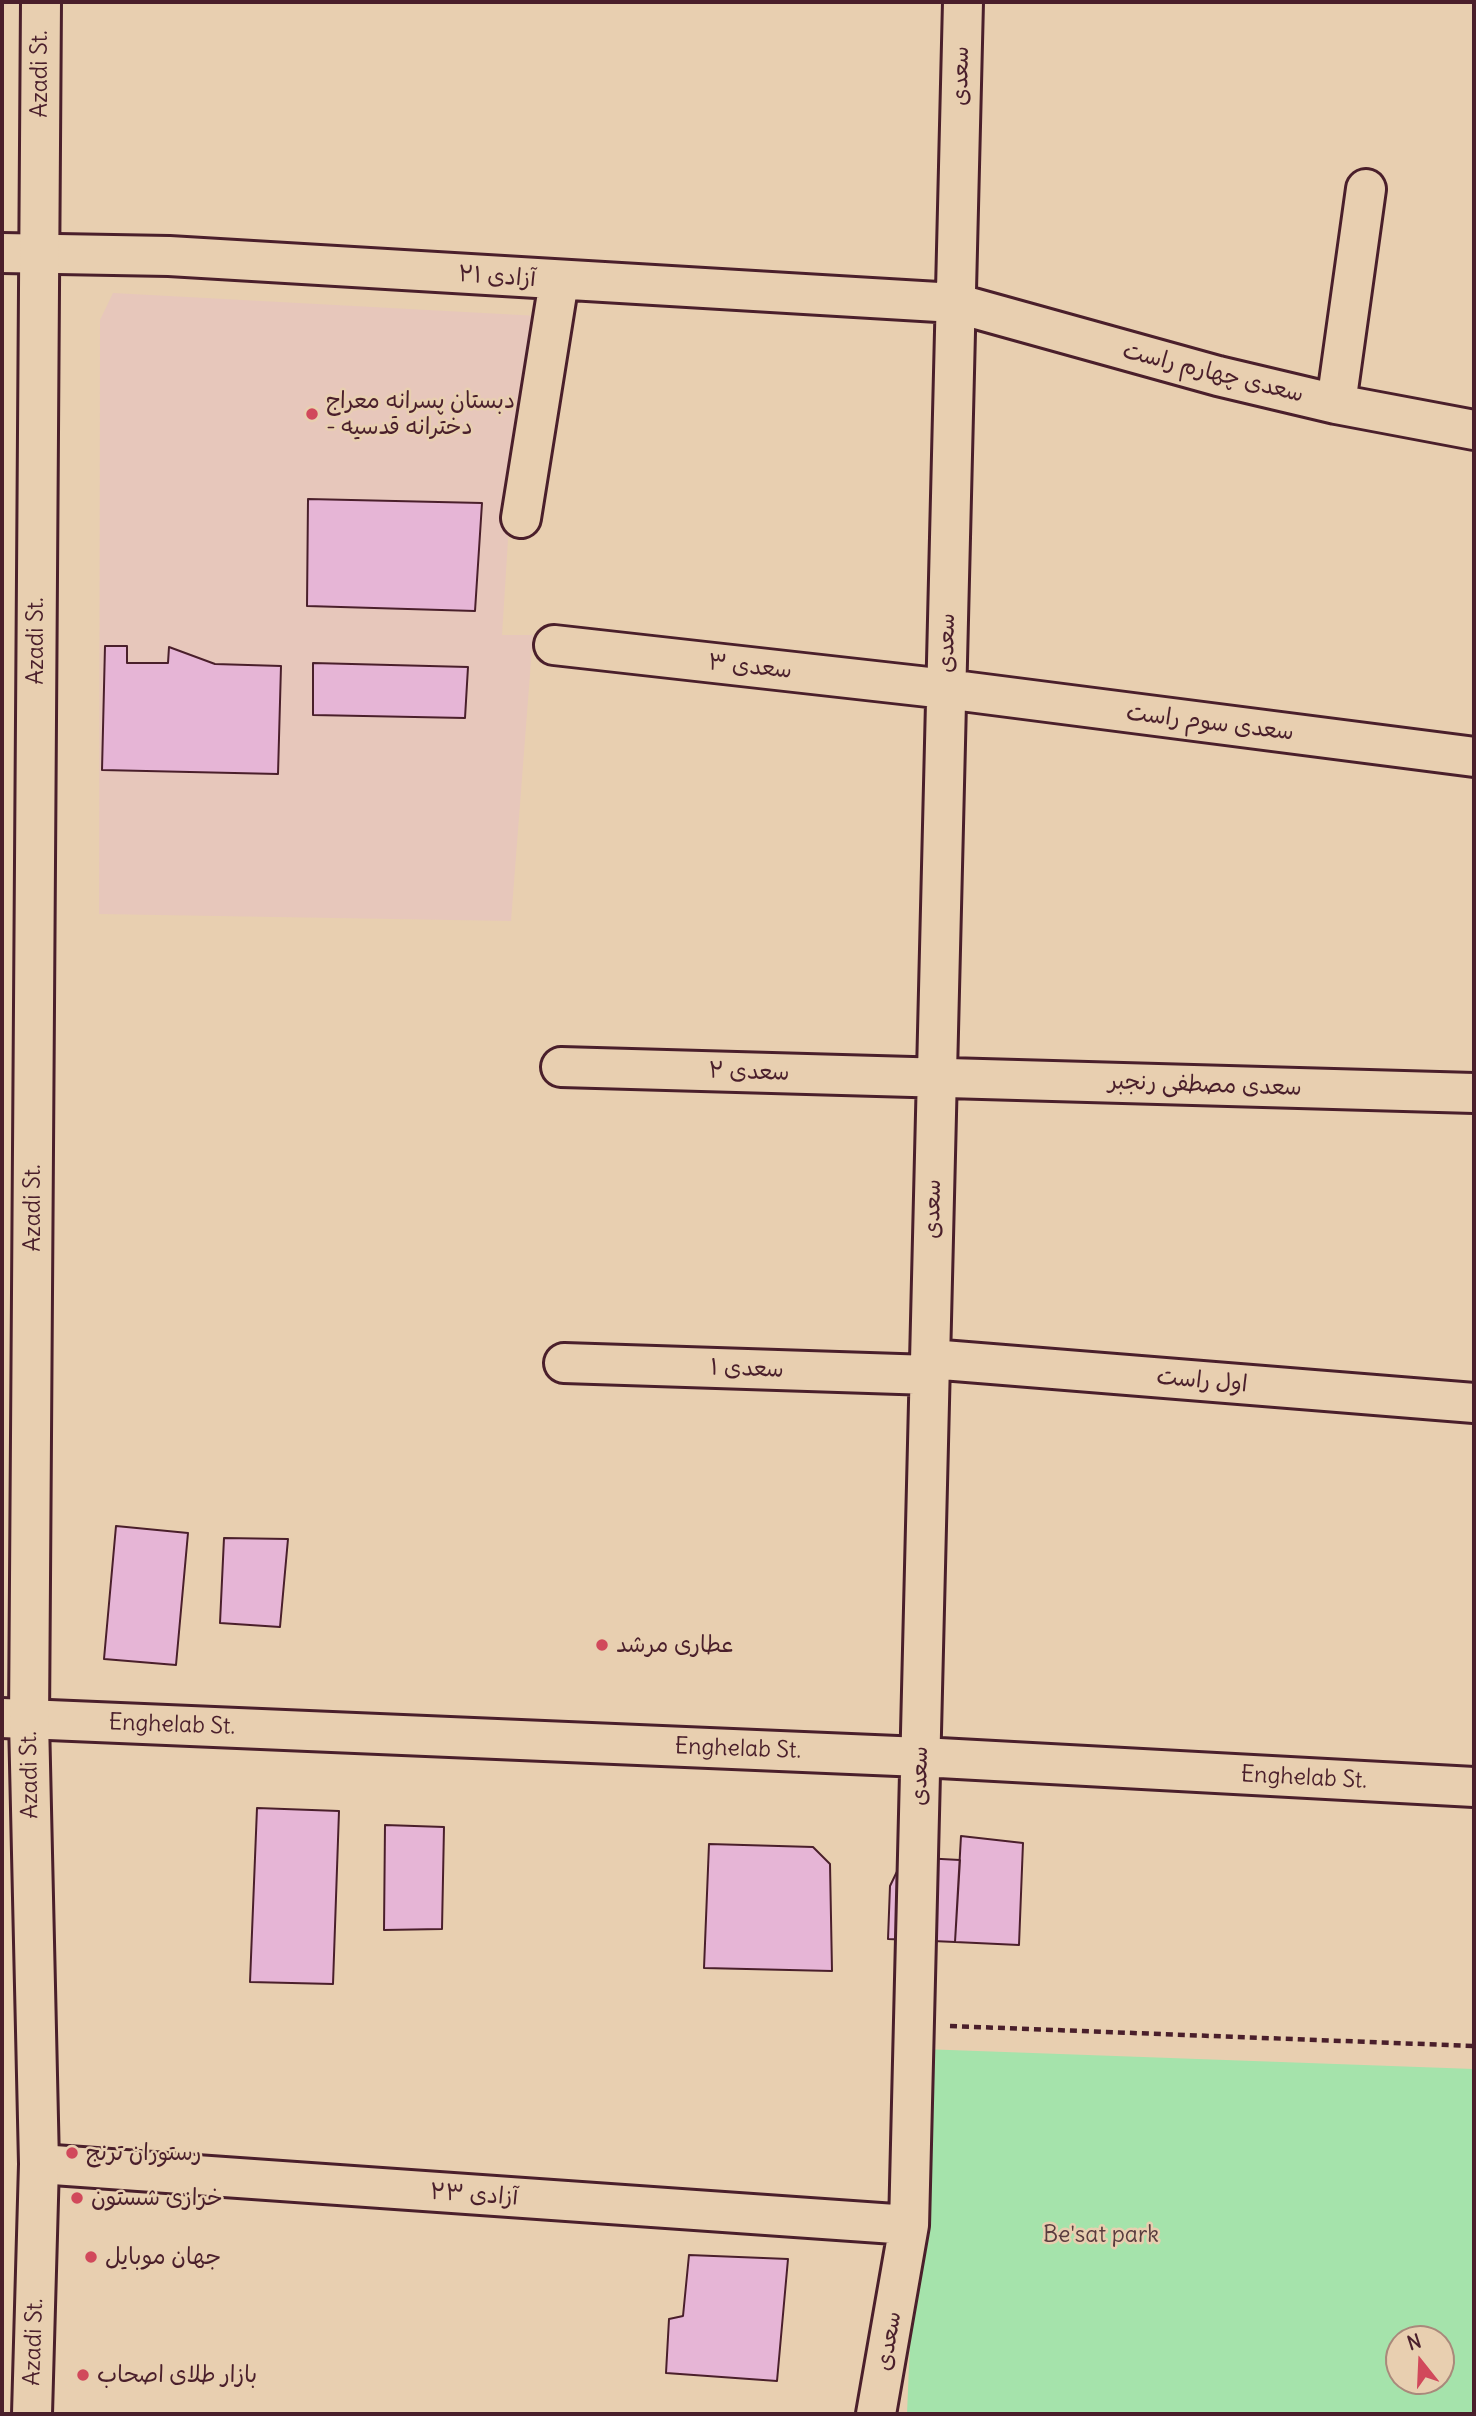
<!DOCTYPE html>
<meta charset="utf-8">
<style>
body{margin:0}
#map{position:relative;width:1476px;height:2416px;overflow:hidden;background:#e8cfb0;font-family:Delius,sans-serif}
canvas{display:block}
.frame{position:absolute;inset:0;border:4px solid #4a1f2b;pointer-events:none}
.north{position:absolute;left:1385px;top:2325px;width:70px;height:70px;box-sizing:border-box;background:#e8cfb0;border:2px solid #a9897b;border-radius:50%;rotate:342deg;font-size:19px;font-weight:700;line-height:28px;text-align:center;color:#4a1f2b}
.north::after{content:'';display:block;margin:auto;width:24px;height:32px;background:#d1495b;clip-path:polygon(50% 0,100% 100%,50% 72%,0 100%)}
</style>
<div id="map">
<canvas width="1476" height="2416"></canvas>
<div class="frame"></div>
<div class="north">N</div>
</div>
<script>
const c = document.querySelector('canvas').getContext('2d');
c.lineJoin = 'round';
function paint(path, color) {
  c.fillStyle = color;
  c.fill(path, 'evenodd');
}
function strokePath(path, color, width, dash) {
  c.strokeStyle = color;
  c.lineWidth = width;
  c.lineCap = dash ? 'butt' : 'round';
  c.setLineDash(dash || []);
  c.stroke(path);
}
function label(font, color, halo, rows, align = 'center') {
  c.font = font + ' Delius,"Playpen Sans Arabic",sans-serif';
  c.lineWidth = 5;
  c.setLineDash([]);
  c.textBaseline = 'middle';
  c.strokeStyle = halo;
  c.fillStyle = color;
  for (const [text, x, y, turn = 0] of rows) {
    c.save();
    c.translate(x, y);
    c.rotate((+turn || 0) * Math.PI / 180);
    c.textAlign = isNaN(turn) ? turn : align;
    if (halo) c.strokeText(text, 0, 0);
    c.fillText(text, 0, 0);
    c.restore();
  }
}
paint(new Path2D(`
 M113,293L539,316L510,508L502,635H533L511,921L99,914L100,320Z`), '#e7c7bb');
paint(new Path2D(`
 M922,2049L1474,2069V2414H907ZM1399,2339H1441V2381H1399Z`), '#a5e3ab');
const building = new Path2D(`
 M308,499L482,503L475,611L307,606Z
 M105,646H127V663H168L169,647L215,664L281,666L278,774L102,770Z
 M313,663L468,667L465,718L313,715Z
 M116,1526L188,1533L176,1665L104,1659Z
 M224,1538L288,1539L280,1627L220,1623Z
 M257,1808L339,1811L333,1984L250,1982Z
 M385,1825L444,1827L442,1929L384,1930Z
 M961,1836L1023,1843L1019,1945L955,1942Z
 M709,1844L813,1847L830,1864L832,1971L704,1968Z
 M904,1857L960,1860L955,1942L888,1939L890,1886Z
 M689,2255L788,2259L777,2381L666,2373L669,2319L683,2316Z`);
paint(building, '#e6b5d6');
strokePath(building, '#4a1f2b', 2);
const minor = new Path2D(`
 M2,253L169,256L955,303L1218,376L1336,404L1474,430
 M1336,404L1366,189
 M521,518L559,281
 M554,645L946,689L1474,757
 M561,1067L1474,1093
 M930,1359L1474,1403
 M564,1363L930,1375
 M2,1718L921,1757L1474,1787
 M39,2164L909,2225
 M876,2414L909,2225L963,2`);
const major = new Path2D(`
 M32,2414L39,2164L29,1720L41,2`);
strokePath(minor, '#4a1f2b', 44);
strokePath(major, '#4a1f2b', 44);
strokePath(new Path2D(`
 M950,2026L1474,2046`), '#4a1f2b', 4.5, [7, 5]);
strokePath(minor, '#e8cfb0', 38);
strokePath(major, '#e8cfb0', 38);
for (const [x, y, r, color] of [
 [312,414,7,"#d1495b"],
 [602,1645,7,"#d1495b"],
 [72,2153,7,"#d1495b"],
 [77,2198,7,"#d1495b"],
 [91,2257,7,"#d1495b"],
 [83,2375,7,"#d1495b"]
]) {
  const dot = new Path2D();
  dot.arc(x, y, r, 0, 2 * Math.PI);
  c.fillStyle = color;
  c.fill(dot);
  strokePath(dot, '#e8cfb0', 2.5);
}
label('23px', '#4a1f2b', '#e8cfb0', [
 ["Azadi St.",40,74,-90],
 ["سعدی",961,76,-89],
 ["آزادی ۲۱",497,277,4],
 ["سعدی چهارم راست",1213,373,14],
 ["Azadi St.",36,641,-90],
 ["سعدی",947,643,-89],
 ["سعدی ۳",750,667,6],
 ["سعدی سوم راست",1210,723,7],
 ["سعدی ۲",749,1072,2],
 ["سعدی مصطفی رنجبر",1205,1085,2],
 ["Azadi St.",33,1208,-90],
 ["سعدی",933,1209,-89],
 ["سعدی ۱",747,1369,2],
 ["اول راست",1202,1381,5],
 ["Enghelab St.",172,1725,2],
 ["Enghelab St.",738,1749,2],
 ["Azadi St.",30,1775,-91],
 ["سعدی",920,1776,-89],
 ["Enghelab St.",1304,1778,3],
 ["آزادی ۲۳",474,2195,4],
 ["سعدی",889,2341,-80],
 ["Azadi St.",34,2342,-88]
]);
label('23px', '#4a1f2b', '#e8cfb0', [
 ["دبستان پسرانه معراج",326,401],
 ["- دخترانه قدسیه",326,427],
 ["عطاری مرشد",616,1645],
 ["رستوران ترنج",86,2153],
 ["خرازی شستون",91,2198],
 ["جهان موبایل",105,2257],
 ["بازار طلای اصحاب",97,2375]
], 'left');
label('23px', '#583c3e', '#e8cfb0', [
 ["Be'sat park",1101,2235]
]);
</script>
